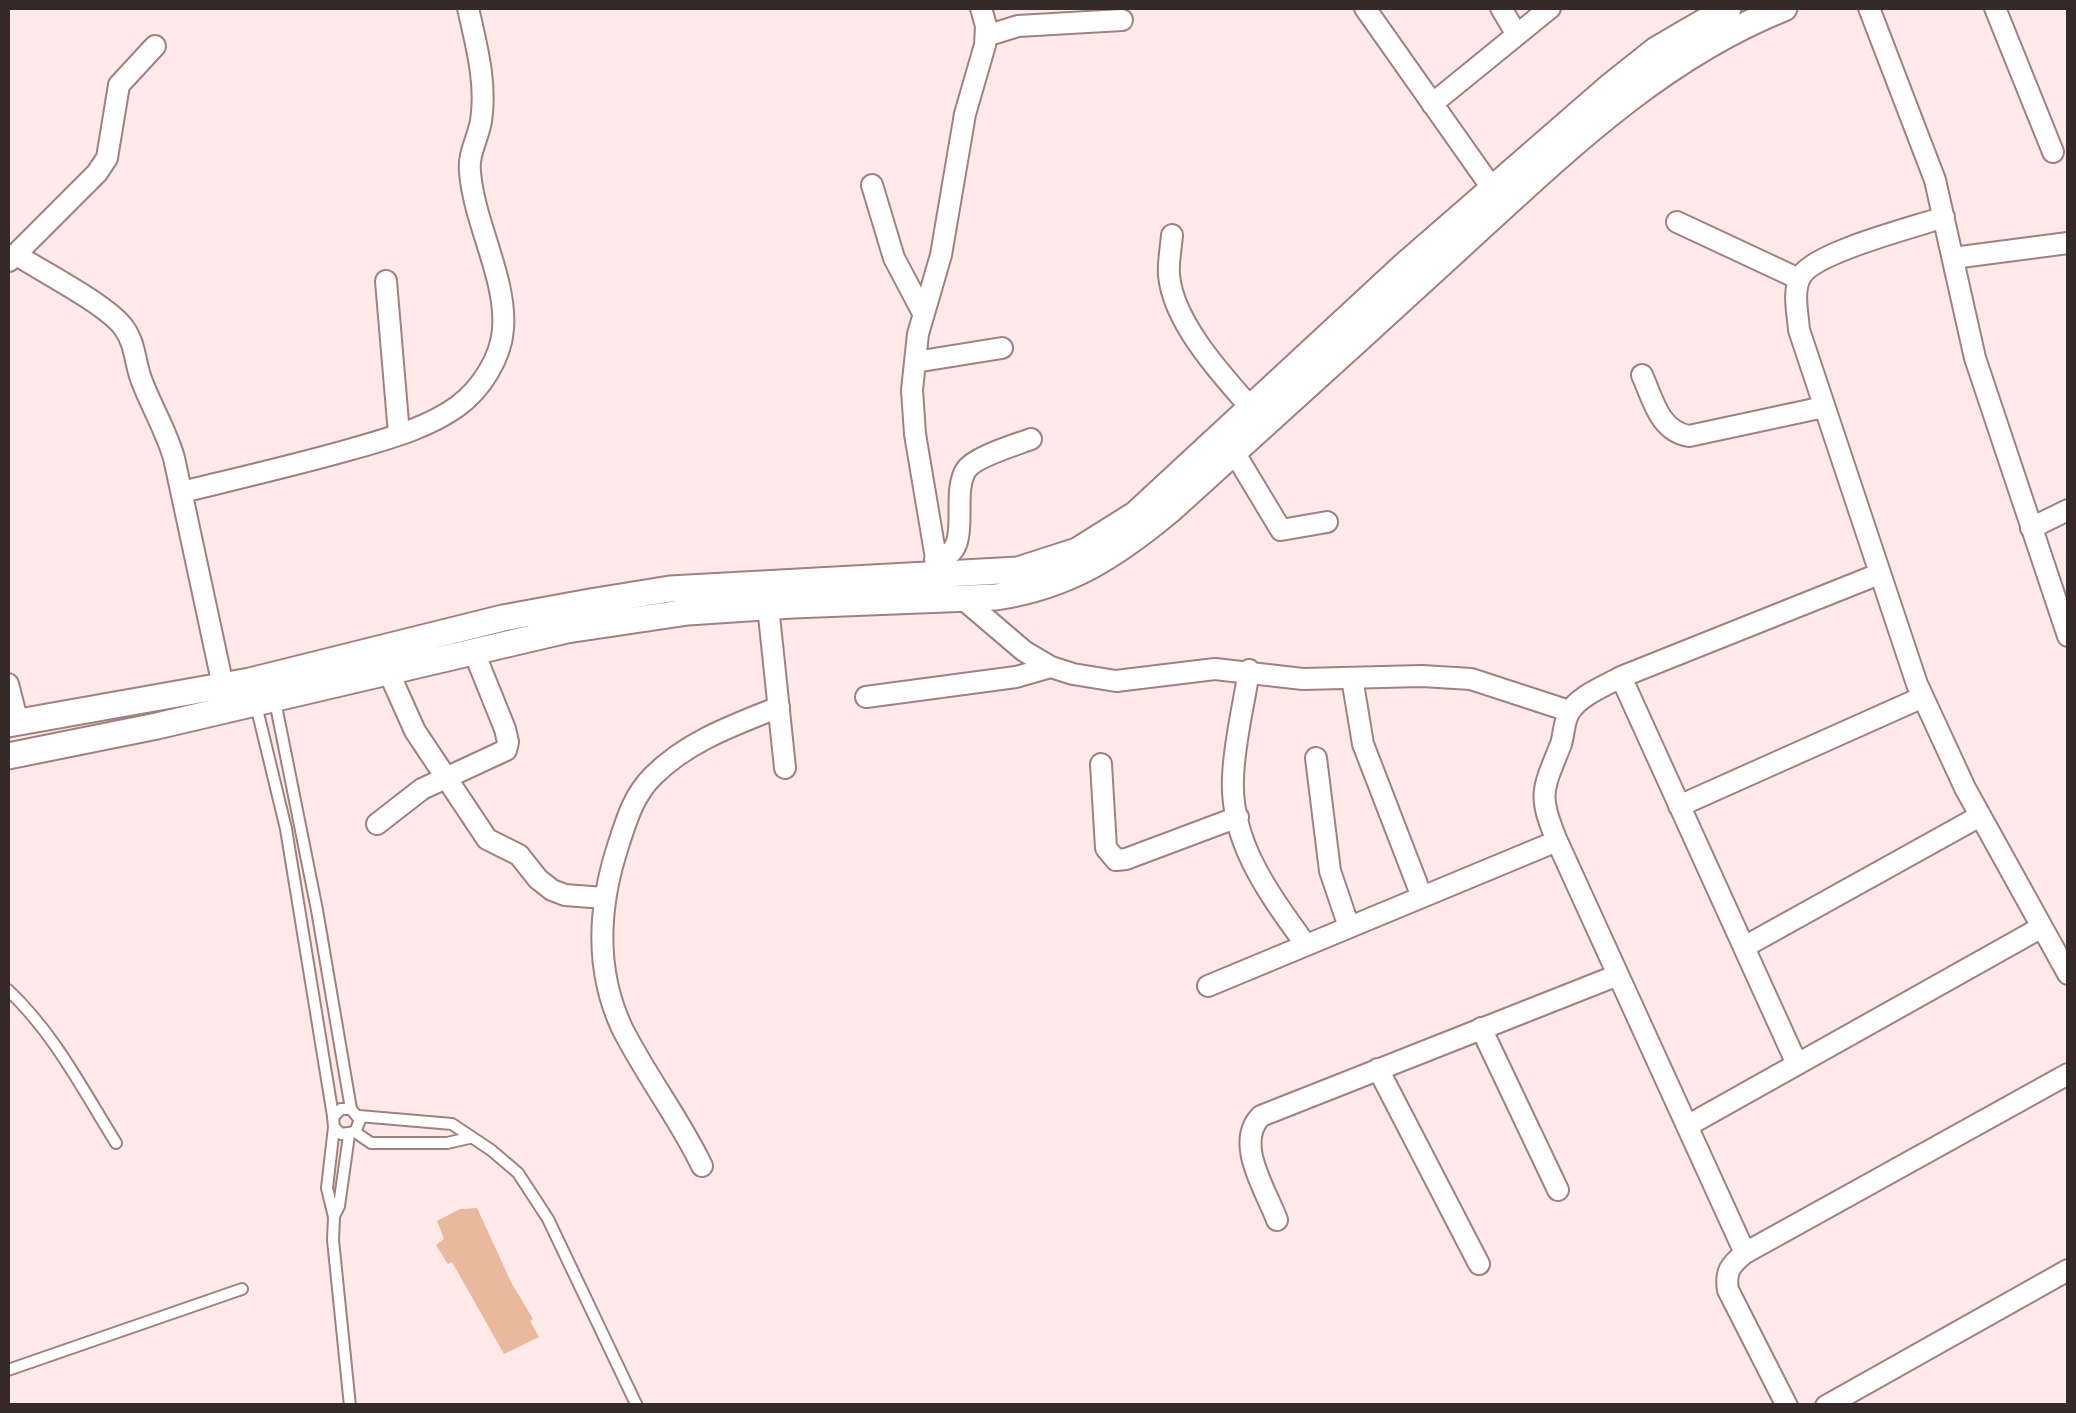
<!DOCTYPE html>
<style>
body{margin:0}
#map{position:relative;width:2076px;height:1413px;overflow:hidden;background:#ffeae9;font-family:Mulish,sans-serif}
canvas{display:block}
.frame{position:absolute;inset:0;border:10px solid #362a29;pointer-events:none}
</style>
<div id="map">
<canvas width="2076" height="1413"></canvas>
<div class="frame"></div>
</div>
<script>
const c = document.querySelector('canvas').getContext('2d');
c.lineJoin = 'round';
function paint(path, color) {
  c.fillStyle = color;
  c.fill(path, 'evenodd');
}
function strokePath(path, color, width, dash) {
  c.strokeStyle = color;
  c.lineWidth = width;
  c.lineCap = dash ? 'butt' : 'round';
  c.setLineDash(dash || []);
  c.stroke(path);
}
paint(new Path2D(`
 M477,1208L511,1282L533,1319L530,1321L539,1337L504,1354L452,1262L448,1264L436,1245L444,1239L437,1221L460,1209Z`), '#e9b89d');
const service = new Path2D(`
 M275,701L317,910L351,1109L360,1120L355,1132L341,1134L334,1127L333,1117L341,1109H351
 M256,705L286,829L333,1116
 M8,990C54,1033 83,1090 116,1143
 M359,1116L452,1124L491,1150L518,1173L548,1219L637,1406
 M334,1127L327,1188L334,1217L333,1240L350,1406
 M355,1132L371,1143H447L469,1138
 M334,1216L339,1206L349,1135
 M8,1370L242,1289`);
const minor = new Path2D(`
 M1365,8L1499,198
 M1501,8L1517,35
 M1869,8L1935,180L1975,358L2068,636
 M1995,8L2053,152
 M986,36L1018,26L1122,20
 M1432,104L1550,8
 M872,185L894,258L923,313
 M1944,217C1915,227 1815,252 1801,276C1792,291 1798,314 1799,330L1917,684L1965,788L2068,974
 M1677,222L1799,279
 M1172,235C1171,248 1168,262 1169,275C1173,322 1221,374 1251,408
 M15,254C41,271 108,305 124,328C135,343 135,362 141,379C151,406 166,430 174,458L223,686
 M1953,258L2068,243
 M9,261L97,173L107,158L119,85L155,46
 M386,281L399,434
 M915,362L1002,348
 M1642,375C1653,399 1659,431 1689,436L1824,407
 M1234,452L1281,530L1327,522
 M182,492C239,478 296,465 352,449C387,439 428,428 458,406C481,389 501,358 503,329C507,279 474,223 470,172C468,153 478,139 481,121C487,83 476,44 468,8
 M2031,528L2068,510
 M935,559C976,555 949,497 966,470C974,457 1015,445 1031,439
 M941,588L915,434L912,390L918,334L941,255L965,114L985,45L986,26L981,8
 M963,599L1024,651L1051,667L1073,674L1116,681L1215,669L1303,679L1422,676L1471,679L1569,711
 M768,606L785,768
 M1249,670C1244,705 1234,742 1233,778C1230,843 1270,895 1306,945
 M389,673L415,731L487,839L519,855L538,879L552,890L565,895L604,898
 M1621,677L1797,1064
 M1352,678L1363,744L1422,897
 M8,684L18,723
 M866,697L1016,677L1051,667
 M1316,758L1330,871L1349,927
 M1101,764L1106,848L1116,860L1126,859L1238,817
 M1679,806L1923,697
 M377,824L422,789L506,750L508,742L505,729L474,652
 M1744,947L1980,816
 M1208,986L1557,841
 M1481,1028L1558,1190
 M1378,1069L1479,1264
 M1687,1126L2042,927
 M702,1166C679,1118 646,1076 622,1028C594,968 599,903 619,843C627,818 634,795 653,776C688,741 734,725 779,707
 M1277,1220C1266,1190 1234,1143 1261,1116L1618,975
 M1745,1253L1557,841C1537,793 1543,790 1561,744C1564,734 1564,721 1569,713C1578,696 1605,686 1621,677L1879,574
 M1787,1406L1728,1290C1725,1272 1730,1265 1745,1253L2068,1074
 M1826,1406L2068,1270`);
const tertiary = new Path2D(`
 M8,724L250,681L503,618L590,602L670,589L1018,570L1077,551L1136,514L1405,265L1612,85L1656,50L1728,8
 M8,756L157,726L567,630L688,612L793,605L996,597C1068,586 1115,556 1170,510C1265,424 1361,337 1456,250C1557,158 1656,59 1784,8`);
strokePath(service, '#a0817f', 14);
strokePath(minor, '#a0817f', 24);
strokePath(tertiary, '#a0817f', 29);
strokePath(service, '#fff', 10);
strokePath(minor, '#fff', 20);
strokePath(tertiary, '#fff', 25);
</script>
